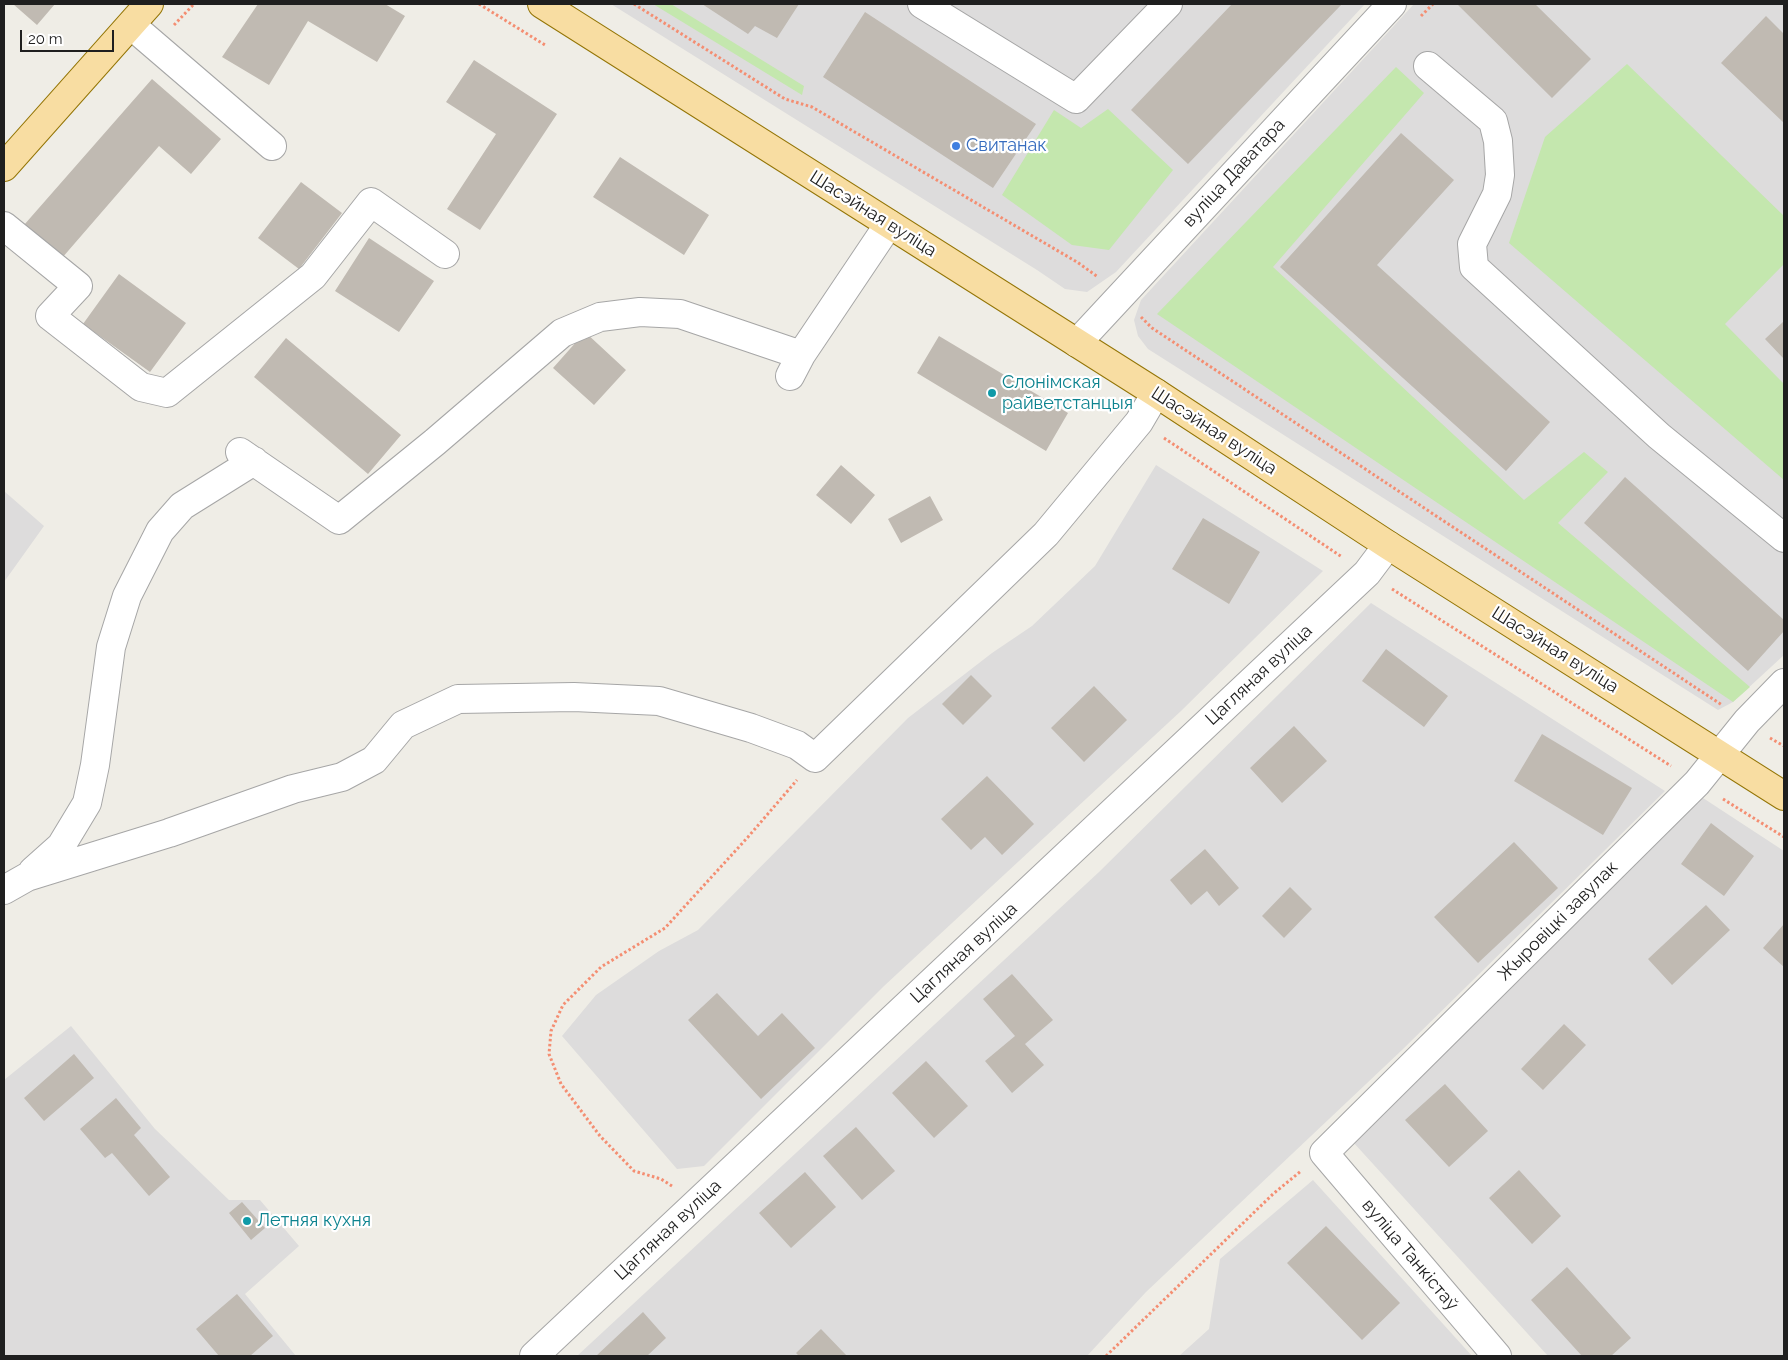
<!DOCTYPE html>
<meta charset="utf-8">
<style>
body{margin:0}
#map{position:relative;width:1788px;height:1360px;overflow:hidden;background:#efede6;font-family:Raleway,sans-serif}
canvas{display:block}
.frame{position:absolute;inset:0;border:5px solid #1f1f1f;pointer-events:none}
.scale{position:absolute;left:20px;top:30px;width:94px;height:22px;box-sizing:border-box;border:2px solid #1f1f1f;border-top:0;padding-left:6px;font-size:15px;line-height:18px;white-space:nowrap;color:#1f1f1f;-webkit-text-stroke:4px #fff;paint-order:stroke}
</style>
<div id="map">
<canvas width="1788" height="1360"></canvas>
<div class="frame"></div>
<div class="scale">20 m</div>
</div>
<script>
const c = document.querySelector('canvas').getContext('2d');
c.lineJoin = 'round';
function paint(path, color) {
  c.fillStyle = color;
  c.fill(path, 'evenodd');
}
function strokePath(path, color, width, dash) {
  c.strokeStyle = color;
  c.lineWidth = width;
  c.lineCap = dash ? 'butt' : 'round';
  c.setLineDash(dash || []);
  c.stroke(path);
}
function label(font, color, halo, rows, align = 'center') {
  c.font = font + ' Raleway,sans-serif';
  c.lineWidth = 4.5;
  c.setLineDash([]);
  c.textBaseline = 'middle';
  c.strokeStyle = halo;
  c.fillStyle = color;
  for (const [text, x, y, turn = 0] of rows) {
    c.save();
    c.translate(x, y);
    c.rotate((+turn || 0) * Math.PI / 180);
    c.textAlign = isNaN(turn) ? turn : align;
    if (halo) c.strokeText(text, 0, 0);
    c.fillText(text, 0, 0);
    c.restore();
  }
}
paint(new Path2D(`
 M611,4H1365L1116,272L1087,292L1065,289L1037,270Z
 M1414,4H1784V655L1733,702L1718,710L1148,349L1138,336L1134,320L1141,300Z
 M1156,465L1323,571L1181,711L884,986L704,1166L677,1169L562,1036L596,995L659,951L698,930L908,718L992,653L1032,626L1095,566Z
 M4,491L44,526L4,582Z
 M1371,603L1665,791L1402,1050L1146,1292L1087,1356H577L1099,872Z
 M1703,798L1784,851V1356H1548L1353,1142Z
 M71,1026L155,1129L229,1200H260L299,1246L245,1294L296,1356H4V1080Z
 M1313,1180L1472,1356H1179L1209,1329L1220,1259Z`), '#dddcdc');
paint(new Path2D(`
 M653,4H671L804,86L802,95Z
 M1627,64L1784,216V264L1725,324L1784,384V480L1509,243L1545,137Z
 M1396,67L1424,93L1273,267L1524,500L1584,452L1608,472L1558,523L1750,687L1733,702L1157,314Z
 M1108,109L1173,170L1109,250L1072,245L1002,195L1054,110L1081,128Z`), '#c4e7ae');
paint(new Path2D(`
 M13,4H55L37,25Z
 M258,4H385L405,16L377,62L308,21L269,85L222,57Z
 M702,4H799L777,38L755,26L748,34Z
 M1232,4H1342L1188,164L1131,110Z
 M1457,4H1535L1591,59L1552,98Z
 M865,12L1036,124L993,188L823,77Z
 M1766,16L1784,34V123L1721,63Z
 M474,60L557,114L480,230L447,209L496,134L446,102Z
 M152,79L221,139L191,174L159,146L62,258L24,225Z
 M1401,133L1454,180L1377,265L1550,422L1506,471L1280,267Z
 M620,157L709,215L684,255L593,197Z
 M301,182L342,213L299,269L258,238Z
 M369,238L434,281L399,332L335,291Z
 M119,274L186,323L150,372L83,324Z
 M1784,321V359L1765,339Z
 M585,332L626,370L594,405L553,368Z
 M939,336L1068,413L1046,451L917,373Z
 M286,338L401,435L368,474L254,377Z
 M841,465L875,495L851,524L816,495Z
 M1625,477L1784,620V631L1748,671L1584,523Z
 M930,496L943,520L901,543L888,519Z
 M1203,518L1260,552L1229,604L1172,569Z
 M1386,649L1448,696L1424,727L1362,681Z
 M971,675L992,696L963,725L942,704Z
 M1094,686L1127,720L1084,762L1051,728Z
 M1294,726L1327,761L1282,803L1250,768Z
 M1542,734L1632,788L1603,835L1514,781Z
 M987,776L1034,824L1002,855L985,837L971,850L941,819Z
 M1711,823L1754,856L1724,896L1681,864Z
 M1514,842L1558,888L1478,963L1434,917Z
 M1205,849L1239,888L1219,906L1207,891L1191,905L1170,880Z
 M1290,887L1312,909L1284,938L1262,916Z
 M1706,905L1730,930L1672,985L1648,959Z
 M1784,924V967L1763,948Z
 M1012,974L1053,1020L1025,1044L1044,1065L1012,1093L985,1061L1015,1036L983,999Z
 M717,993L758,1036L782,1013L815,1048L761,1099L688,1020Z
 M1564,1024L1586,1045L1543,1090L1521,1069Z
 M74,1054L94,1078L44,1121L24,1098Z
 M926,1061L968,1106L934,1138L892,1093Z
 M1445,1084L1488,1131L1449,1167L1405,1120Z
 M116,1098L141,1128L134,1135L170,1177L149,1196L112,1153L105,1158L80,1129Z
 M856,1127L895,1171L862,1200L823,1156Z
 M1519,1170L1561,1216L1532,1244L1489,1198Z
 M805,1172L836,1207L791,1248L759,1213Z
 M242,1202L265,1228L251,1240L229,1213Z
 M1326,1226L1400,1303L1362,1340L1287,1263Z
 M1567,1267L1631,1338L1611,1356H1582L1531,1300Z
 M237,1294L273,1336L250,1356H219L196,1329Z
 M643,1312L666,1338L647,1356H596Z
 M821,1329L847,1356H799L796,1353Z`), '#c0bab2');
const minor = new Path2D(`
 M922,4L1076,99L1168,4
 M131,25L272,146
 M1428,66L1493,121L1498,141L1500,175L1497,194L1472,244L1474,267L1659,436L1784,538
 M4,226L78,286L50,316L141,387L167,393L313,276L371,202L445,254
 M1077,343L1392,4
 M790,376L801,355L889,224
 M240,452L339,520L435,442L562,333L600,317L640,312L680,314L801,355
 M33,871L61,846L87,803L95,765L111,647L127,596L160,531L182,506L254,461
 M4,890L27,877L169,833L293,789L342,777L374,760L403,725L458,699L574,697L659,701L751,728L797,745L815,758L1046,534L1139,422L1156,393
 M534,1356L1367,573L1388,545
 M1497,1356L1324,1153L1697,783L1747,721L1784,683`);
const major = new Path2D(`
 M542,4L1156,393L1388,545L1784,796
 M4,167L149,4`);
strokePath(minor, '#a6a6a6', 30);
strokePath(major, '#947506', 30);
strokePath(new Path2D(`
 M479,4L545,45
 M634,4L785,99L812,107L1077,262L1098,277
 M1421,16L1433,4
 M174,25L194,4
 M1141,317L1152,328L1722,705
 M1164,438L1342,557
 M1392,589L1671,766
 M1770,738L1784,746
 M1723,799L1784,837
 M672,1186L661,1179L634,1171L600,1136L561,1084L549,1054L551,1031L563,1005L601,967L665,928L748,837L797,780
 M1106,1356L1273,1194L1301,1171`), '#f48e72', 3, [2.5, 2.5]);
strokePath(minor, '#fff', 28);
strokePath(major, '#f8dda2', 28);
for (const [x, y, r, color] of [
 [956,146,5,"#3f7fe0"],
 [992,393,5,"#0f9aa8"],
 [247,1221,5,"#0f9aa8"]
]) {
  const dot = new Path2D();
  dot.arc(x, y, r, 0, 2 * Math.PI);
  c.fillStyle = color;
  c.fill(dot);
  strokePath(dot, '#fff', 2);
}
label('18px', '#366cbe', '#fff', [
 ["Свитанак",966,146]
], 'left');
label('18px', '#1f1f1f', '#fff', [
 ["вуліца Даватара",1234,173,-47],
 ["Шасэйная вуліца",873,214,32],
 ["Шасэйная вуліца",1214,431,33],
 ["Шасэйная вуліца",1555,650,32],
 ["Цагляная вуліца",1259,675,-43],
 ["Жыровіцкі завулак",1558,921,-45],
 ["Цагляная вуліца",964,953,-43],
 ["Цагляная вуліца",668,1230,-43],
 ["вуліца Танкістаў",1410,1255,50]
]);
label('18px', '#0d838f', '#fff', [
 ["Слонімская",1002,383],
 ["райветстанцыя",1002,404],
 ["Летняя кухня",257,1221]
], 'left');
</script>
